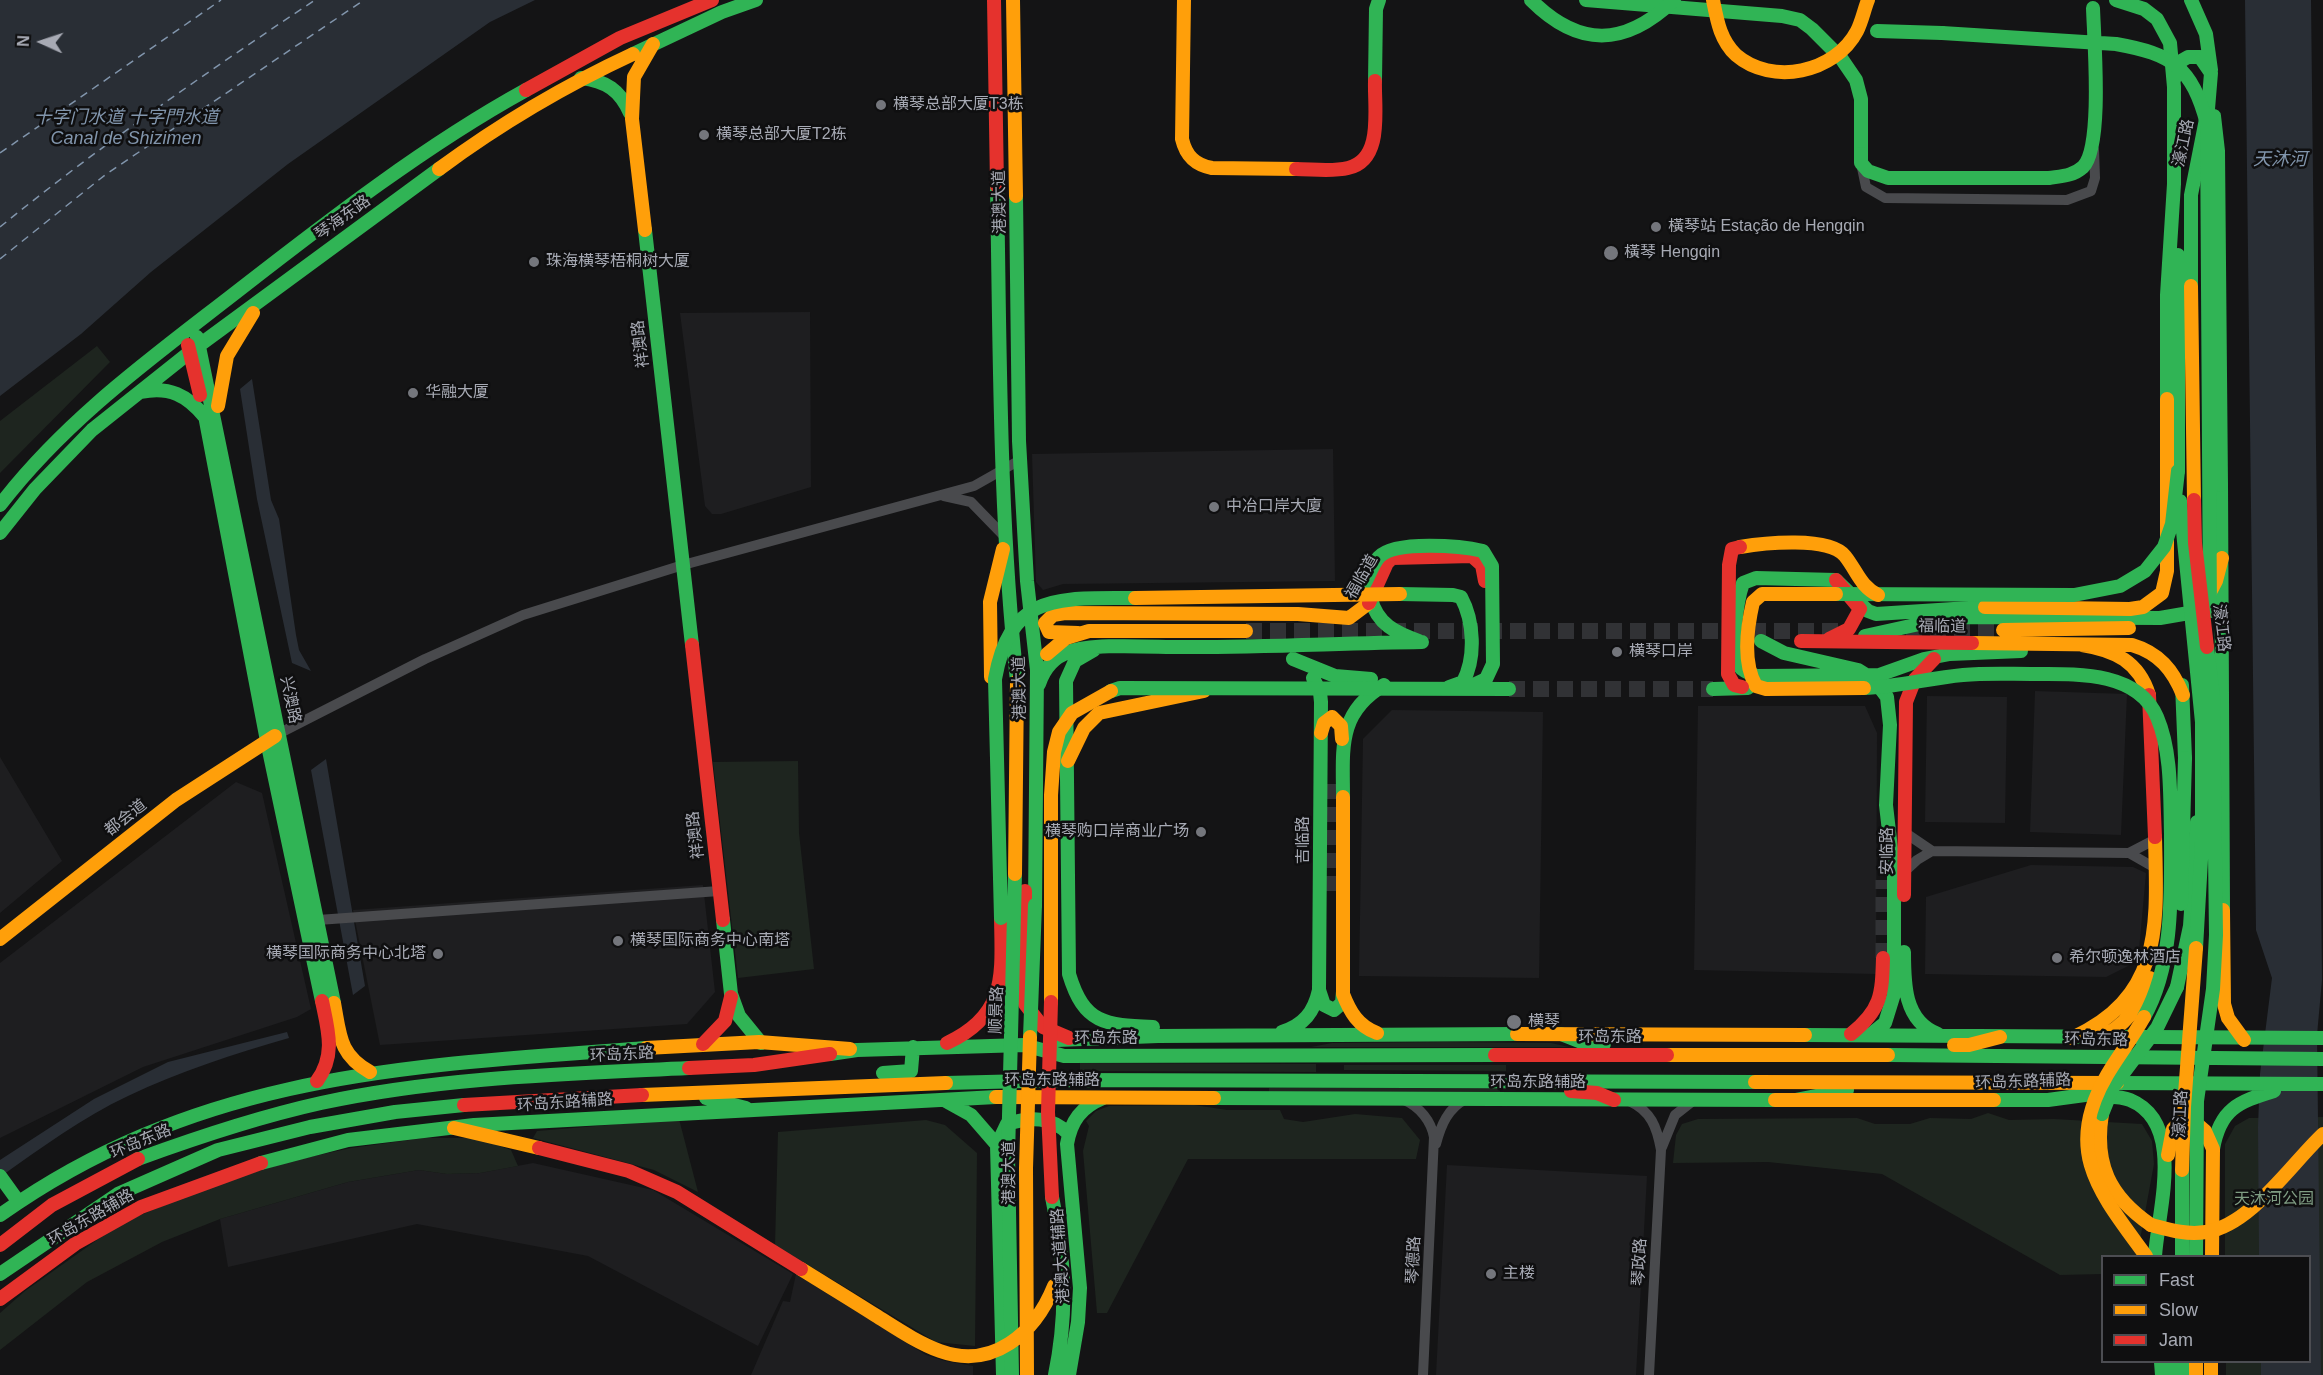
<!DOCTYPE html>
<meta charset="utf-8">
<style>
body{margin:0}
#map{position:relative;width:2323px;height:1375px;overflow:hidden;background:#141415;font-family:Helvetica,sans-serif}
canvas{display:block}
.legend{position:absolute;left:2101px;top:1255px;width:210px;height:108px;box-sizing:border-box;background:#0f0f10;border:2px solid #4c4d52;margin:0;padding:8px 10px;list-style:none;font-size:18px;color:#a7aab4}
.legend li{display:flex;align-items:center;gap:12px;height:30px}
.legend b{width:30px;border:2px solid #4c4d52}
.north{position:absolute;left:12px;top:12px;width:60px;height:60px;-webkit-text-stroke:4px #0f0f10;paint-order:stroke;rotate:273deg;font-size:16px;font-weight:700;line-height:24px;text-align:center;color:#a7aab4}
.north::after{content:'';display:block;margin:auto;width:21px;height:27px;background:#a7aab4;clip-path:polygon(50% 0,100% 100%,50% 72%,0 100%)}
</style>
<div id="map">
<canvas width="2323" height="1375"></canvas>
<ul class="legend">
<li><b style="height:8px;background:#30b455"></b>Fast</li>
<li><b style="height:8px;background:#ff9f0a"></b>Slow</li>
<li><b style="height:8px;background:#e5322d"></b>Jam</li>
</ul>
<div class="north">N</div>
</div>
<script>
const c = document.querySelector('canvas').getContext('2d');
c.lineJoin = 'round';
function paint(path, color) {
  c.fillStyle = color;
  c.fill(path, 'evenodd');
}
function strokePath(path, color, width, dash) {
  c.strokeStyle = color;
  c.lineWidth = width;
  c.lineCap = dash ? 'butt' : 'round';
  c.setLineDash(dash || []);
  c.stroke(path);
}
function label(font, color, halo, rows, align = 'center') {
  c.font = font + ' Helvetica,"Noto Sans SC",sans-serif';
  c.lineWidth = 5;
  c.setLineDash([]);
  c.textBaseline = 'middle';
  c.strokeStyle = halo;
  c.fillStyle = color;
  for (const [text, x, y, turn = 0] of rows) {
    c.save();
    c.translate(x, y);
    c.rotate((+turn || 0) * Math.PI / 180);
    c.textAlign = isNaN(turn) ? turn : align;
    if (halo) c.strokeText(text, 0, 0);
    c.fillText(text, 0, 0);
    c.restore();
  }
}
paint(new Path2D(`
 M810,312L811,487L721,514H712L705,506L680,313Z
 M1333,449L1335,581L1063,584L1043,590L1036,582L1032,454Z
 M2035,691L2127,694L2121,835L2030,832Z
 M1927,696L2007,697L2005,823L1925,822Z
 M1698,706H1865L1877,733L1876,974L1694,970Z
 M1392,710L1543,712L1539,978L1359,976L1363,739Z
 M0,757L62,861L0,913Z
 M236,782L262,793L311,1009L297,1017L143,1067L0,1138V963Z
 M2031,865L2133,867L2146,873L2138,961L2106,977L1925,974L1926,897Z
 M703,885L715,992L687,1024L380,1045L353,910Z
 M533,1163L653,1190L793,1274L758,1346L588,1256L417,1224L228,1267L220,1219L348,1182L419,1170L447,1174L480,1173Z
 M1447,1165L1647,1176L1636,1375H1436Z
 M796,1274L926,1355L945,1361L973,1366V1375H751L783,1301L790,1302Z`), '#1e1e20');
paint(new Path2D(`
 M97,346L110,362L0,473V421Z
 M798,761L799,833L814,969L738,978L713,762Z
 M1445,1042L1551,1043L1569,1047H1311L1332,1043Z
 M1080,1063L1316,1064V1072L1080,1071Z
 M1344,1065H1506V1071L1344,1070Z
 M1269,1088H1500V1094H1269Z
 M1194,1105L1227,1110H1280L1284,1119L1303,1122L1355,1114L1402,1118L1420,1140L1416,1159H1188L1107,1313H1097L1083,1151L1089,1126L1086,1121L1096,1111L1109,1106Z
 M1988,1113L2009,1120L2054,1119L2142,1124L2152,1141L2154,1164L2137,1256H2102V1274L2060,1275L1882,1174L1768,1162L1673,1163L1676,1135L1682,1124L1698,1119L1857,1118L1875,1124H1910L1930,1118L1971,1119Z
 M2323,1117V1375H2226V1362H2310V1256H2225V1144L2235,1126L2249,1118Z
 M679,1119L698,1192L654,1170L533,1138L537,1131Z
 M926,1120L945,1125L977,1153L975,1346L936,1342L775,1245L778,1132Z
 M424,1138H477L511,1150L518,1166L480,1173L447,1174L419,1170L348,1182L220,1219L162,1242L87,1282L0,1350V1313L25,1291L121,1223L216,1184L291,1161L351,1148Z`), '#1e251f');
paint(new Path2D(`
 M0,0H535L490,22L288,164L151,272L81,334L0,396Z
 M2245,0H2311L2322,980L2317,1035L2321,1375H2261V1362H2310V1256H2259L2258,1127L2260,1074L2272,978L2256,930Z
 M252,379L271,500L279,519L296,635L299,650L311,671L292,663L257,499L240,389Z
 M326,759L365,986L353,995L311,770Z
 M287,1032L289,1038C234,1054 180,1071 128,1096C83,1117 41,1148 0,1177V1160L94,1099L168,1062Z`), '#292e35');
strokePath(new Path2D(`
 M0,153L221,0
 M0,227C101,145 207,72 315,0
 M0,259L105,175L364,0`), '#8195ac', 1.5, [8, 6]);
strokePath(new Path2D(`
 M1332,891V780
 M1883,958V880`), '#313235', 15, [15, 8]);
strokePath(new Path2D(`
 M1906,630H2003
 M1246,631H1851
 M1509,689H1713`), '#313235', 16, [16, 8]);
strokePath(new Path2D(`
 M944,496L971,502L1004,536
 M280,733L425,659L523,615L683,565L974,486L1020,460
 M1904,832L1932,851L2129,853L2157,869
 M2129,853L2156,839
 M1904,872L1917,860L1932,851
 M318,920L719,891
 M1404,1100C1420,1107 1431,1121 1434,1137L1423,1375
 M1629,1101C1651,1111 1657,1127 1661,1150L1649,1375
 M1436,1144C1441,1125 1448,1108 1466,1099
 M1662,1147L1675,1115L1694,1100`), '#494a4d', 10);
strokePath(new Path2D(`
 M1586,0L1782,16L1800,20L1812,29L1841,58L1856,80L1861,99V154
 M2116,0L2144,9L2157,19L2170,43L2174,87V184L2167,295V399
 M2191,0L2206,34L2211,70
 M1877,31L1942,33
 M633,54L722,12L756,0
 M581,78C606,81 620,90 630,113
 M2175,78L2181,61L2188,57H2200L2211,73L2208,109L2191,195V286
 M1375,81L1376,9L1379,0
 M997,186C1000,351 999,516 1017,681
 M1016,196L1019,441L1027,581L1037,670L1035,905
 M645,230L692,645
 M2178,255V471
 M197,337L334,1003
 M141,392C169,386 187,395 205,417
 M206,421L267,741L322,1001
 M2221,485L2223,910
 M0,505C67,418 153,357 239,290C329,220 426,145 526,90
 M0,533L35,489L92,430L190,352L439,169
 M1371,599C1377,624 1396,633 1419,641
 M1985,607L1876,614L1868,611L1836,580L1756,578L1743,583C1737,600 1729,652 1740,667C1743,671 1751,674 1756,676L1879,675L1924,659L1950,654L2021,651
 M1865,636L1951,617L2160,618L2189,613
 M1761,641L1784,653L1858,670L1874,680L1887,697L1890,725L1886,805L1894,875V994L1885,1023L1870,1035
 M1094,650L1075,661L1066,681L1069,974C1084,1024 1105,1025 1153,1027
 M1293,659L1335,676L1371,679
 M1039,684C1044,669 1053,657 1069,652C1096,642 1161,648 1192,647C1269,647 1345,643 1422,642
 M2182,685L2185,758
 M1713,689L1748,688
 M1343,797C1343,749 1337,713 1384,685
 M723,920L731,994L739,1016L761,1043
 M1904,952C1904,984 1904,1021 1938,1034
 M2177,987L2190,926L2197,822
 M1319,990L1324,1005L1334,1010L1342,1003L1343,991
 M1282,1032C1304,1025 1314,1012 1319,990L1321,702L1320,692L1313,678
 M1561,1034L1584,1043L1604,1044
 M1805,1035L2323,1038
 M1057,1040L1158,1036L1517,1034
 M830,1054L857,1050L1024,1045L1064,1056L1495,1055
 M1888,1055L2323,1059
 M883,1073L911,1071L913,1047
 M946,1083L1067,1080L1755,1082
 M2117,1083L2323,1084
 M2098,1096C2108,1097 2120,1096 2130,1100C2186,1123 2158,1210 2155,1256
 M706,1098L746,1108
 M1214,1098L1775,1100
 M944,1100L971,1115L997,1145
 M1795,1100L1847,1090
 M1994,1100H2048L2107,1092
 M2213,1149C2220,1109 2238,1102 2274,1091
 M138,1159C198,1137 258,1117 321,1103C442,1077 566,1074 689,1068
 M261,1163L348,1140L474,1125L996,1097
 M0,1176L18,1201
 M1052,1197C1065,1261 1068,1311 1055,1375
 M0,1215C202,1072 410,1066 646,1048
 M0,1274L118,1194L218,1150L310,1127L395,1112L464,1105
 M2161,1362L2162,1375
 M2173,1362V1375
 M2183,1362V1375
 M1003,1375L997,1145L1007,1124C1030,1117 1051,1116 1069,1134
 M1069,1375L1078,1322L1080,1288L1067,1144C1071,1121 1081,1107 1103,1098`), '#30b455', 14);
strokePath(new Path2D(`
 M1013,0L1016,196
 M1184,0L1182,139C1186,156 1195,165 1212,168L1296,169
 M439,169C500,124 564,86 633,54
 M645,230L632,119L634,77L653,44
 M218,406L227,356L253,313
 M2208,596L2216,581L2222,558
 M1985,607L2130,609L2143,607L2162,593L2167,571V399
 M2003,630L2129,628
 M1078,633L1049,632L1045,623L1053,615L1065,613L1298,614L1349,618L1369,603
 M1972,643L2132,645C2159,653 2173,670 2183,695
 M2082,645C2115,650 2139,662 2149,695
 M1047,654L1066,638L1089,631H1246
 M991,677L990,602L1003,549
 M1321,733L1324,723L1332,717L1341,726L1342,739
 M1068,761L1084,728L1099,713L1204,691
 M1343,797V994C1350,1012 1358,1026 1377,1033
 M2223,910L2224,1004L2228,1018L2244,1040
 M0,939L176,800L275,736
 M334,1003C340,1035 339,1055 370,1072
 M1517,1034L1805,1035
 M2072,1038C2164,996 2157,924 2155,837
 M2098,1039C2125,1026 2140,1007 2150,978
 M1954,1045H1969L2000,1037
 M646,1048L759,1042L850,1049
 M1667,1055H1888
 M1755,1082L2117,1083
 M642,1095L946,1083
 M996,1097L1214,1098
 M1775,1100H1994
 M2102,1114C2094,1164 2109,1196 2151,1225
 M454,1128L539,1148
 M2168,1155L2173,1129L2179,1123L2197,1124L2205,1131L2213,1149L2212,1256
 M2196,1362V1375
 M2211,1362V1375`), '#ff9f0a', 14);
strokePath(new Path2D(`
 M994,0L997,186
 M526,90L620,38L712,0
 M1296,169C1312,169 1332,172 1348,168C1384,160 1374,108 1375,81
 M188,345L200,395
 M1369,603L1387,563L1392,558L1472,556L1482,565L1485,581
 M1829,639L1849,629L1860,609L1836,580
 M1801,641L1972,643
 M692,645L723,920
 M2149,695L2155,837
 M1025,891V1004L1043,1027L1069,1038
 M1904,895L1906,702L1915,679L1934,659
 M1851,1034C1881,1010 1882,995 1883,958
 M947,1043C1007,1015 1002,976 1001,918
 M703,1044L725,1021L731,997
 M1495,1055H1667
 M689,1068L754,1065L830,1054
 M317,1081C336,1055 328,1030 322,1001
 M1571,1091L1597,1093L1614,1100
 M464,1105L642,1095
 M0,1245L52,1205L138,1159
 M0,1299L75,1244L141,1207L261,1163`), '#e5322d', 14);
strokePath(new Path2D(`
 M1861,163L1866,187L1885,198L2067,200L2091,191L2095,178L2094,150`), '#494a4d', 10);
strokePath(new Path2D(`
 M1531,0C1579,48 1625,47 1674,0
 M1942,33L2116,44C2172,54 2192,67 2207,124L2210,611
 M2214,116L2218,151L2221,485
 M1861,154V163L1868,171L1888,178H2049C2062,176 2073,176 2083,167C2103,147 2094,40 2093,8
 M2180,501L2202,722V842L2196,948
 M1358,593C1368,583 1370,567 1379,557C1395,540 1462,546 1483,551L1492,566L1493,664L1486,679L1471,686
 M1400,594L1453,595L1461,597C1474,621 1476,658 1463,682L1449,687
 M1836,594L2074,595L2120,586L2145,571L2164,547L2172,524L2178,471
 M1864,688C1898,687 1929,678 1963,675C1986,673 2008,674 2031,674C2073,674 2137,670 2157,717C2172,752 2170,797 2171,834C2171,894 2174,964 2144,1017
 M1111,691L1120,688L1509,689
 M2181,904L2185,758
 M1001,918L995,679C1011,590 1061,599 1135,598
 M1030,1037L1035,905
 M2102,1114L2113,1087L2157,1028L2177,987
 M2182,1256V1170
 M2196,1256L2197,1101L2213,989L2216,935L2213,695L2207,647
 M1012,1375L1008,1156L1015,874`), '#30b455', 14);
strokePath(new Path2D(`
 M1713,0C1717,20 1720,40 1736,55C1772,86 1835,73 1857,31C1862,21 1864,10 1868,0
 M2191,286L2194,500
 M1740,547C1763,543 1829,536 1845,556C1857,571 1860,586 1878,595
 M1836,594H1762L1753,602C1747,628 1742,662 1756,686L1766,689L1864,688
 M1135,598L1400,594
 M1015,874L1017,681
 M1051,1002V795L1054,752L1059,732L1072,713L1111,691
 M2144,1017C2133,1037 2119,1055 2107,1075C2062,1152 2101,1194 2146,1256
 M2182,1170L2184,1107L2196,948
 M2151,1225C2170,1230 2187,1235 2206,1232C2251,1225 2291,1164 2323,1134
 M801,1269C825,1284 850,1299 875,1315C896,1328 916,1342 940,1351C993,1370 1035,1333 1054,1286
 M1027,1375L1026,1168L1030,1037`), '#ff9f0a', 14);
strokePath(new Path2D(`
 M2194,500L2195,543L2207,647
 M1740,547L1732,549L1729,565L1728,674L1734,685L1742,687
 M1051,1002L1048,1112L1052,1197
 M539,1148L629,1171L677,1192L801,1269`), '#e5322d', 14);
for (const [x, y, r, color] of [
 [881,105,6,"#74767c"],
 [704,135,6,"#74767c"],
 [1656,227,6,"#74767c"],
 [1611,253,8,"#74767c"],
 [534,262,6,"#74767c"],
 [413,393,6,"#74767c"],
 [1214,507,6,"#74767c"],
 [1617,652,6,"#74767c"],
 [1201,832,6,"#74767c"],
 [618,941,6,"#74767c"],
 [438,954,6,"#74767c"],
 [2057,958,6,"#74767c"],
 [1514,1022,8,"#74767c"],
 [1491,1274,6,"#74767c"]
]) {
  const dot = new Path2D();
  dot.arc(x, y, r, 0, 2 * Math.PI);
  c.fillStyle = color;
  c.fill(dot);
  strokePath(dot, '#0f0f10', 2);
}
label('16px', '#a7aab4', '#0f0f10', [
 ["横琴总部大厦T3栋",893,105],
 ["横琴总部大厦T2栋",716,135],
 ["橫琴站 Estação de Hengqin",1668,227],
 ["橫琴 Hengqin",1624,253],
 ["珠海横琴梧桐树大厦",546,262],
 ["华融大厦",425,393],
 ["中冶口岸大廈",1226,507],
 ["横琴口岸",1629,652],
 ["横琴购口岸商业广场",1189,832,"right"],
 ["横琴国际商务中心南塔",630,941],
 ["横琴国际商务中心北塔",426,954,"right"],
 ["希尔顿逸林酒店",2069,958],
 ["横琴",1528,1022],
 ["主楼",1503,1274]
], 'left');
label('16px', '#a7aab4', '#0f0f10', [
 ["濠江路",2184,143,-78],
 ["港澳大道",1000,202,-91],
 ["琴海东路",343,218,-36],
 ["祥澳路",641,344,-97],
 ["福临道",1362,577,-60],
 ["福临道",1942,627,1],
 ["濠江路",2221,628,83],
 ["港澳大道",1020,688,-91],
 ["兴澳路",290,700,78],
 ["都会道",126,818,-38],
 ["祥澳路",696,835,-97],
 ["吉临路",1304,840,-90],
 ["安临路",1888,851,-90],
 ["顺景路",997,1010,-88],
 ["环岛东路",1610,1038],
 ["环岛东路",1106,1039],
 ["环岛东路",2096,1040,1],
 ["环岛东路",622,1055,-3],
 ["环岛东路辅路",1052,1081],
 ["环岛东路辅路",2023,1082,-2],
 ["环岛东路辅路",1538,1083],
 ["环岛东路辅路",565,1103,-4],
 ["濠江路",2181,1114,-87],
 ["环岛东路",141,1142,-23],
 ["港澳大道",1010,1173,-90],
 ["环岛东路辅路",91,1218,-30],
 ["港澳大道辅路",1061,1256,-94],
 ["琴德路",1414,1260,-87],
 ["琴政路",1640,1262,-87]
]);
label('16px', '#7f9d83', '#0f0f10', [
 ["天沐河公园",2274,1200]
]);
label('italic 18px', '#8195ac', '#0f0f10', [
 ["十字门水道 十字門水道",126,118],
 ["Canal de Shizimen",126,139],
 ["天沐河",2280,160]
]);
</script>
